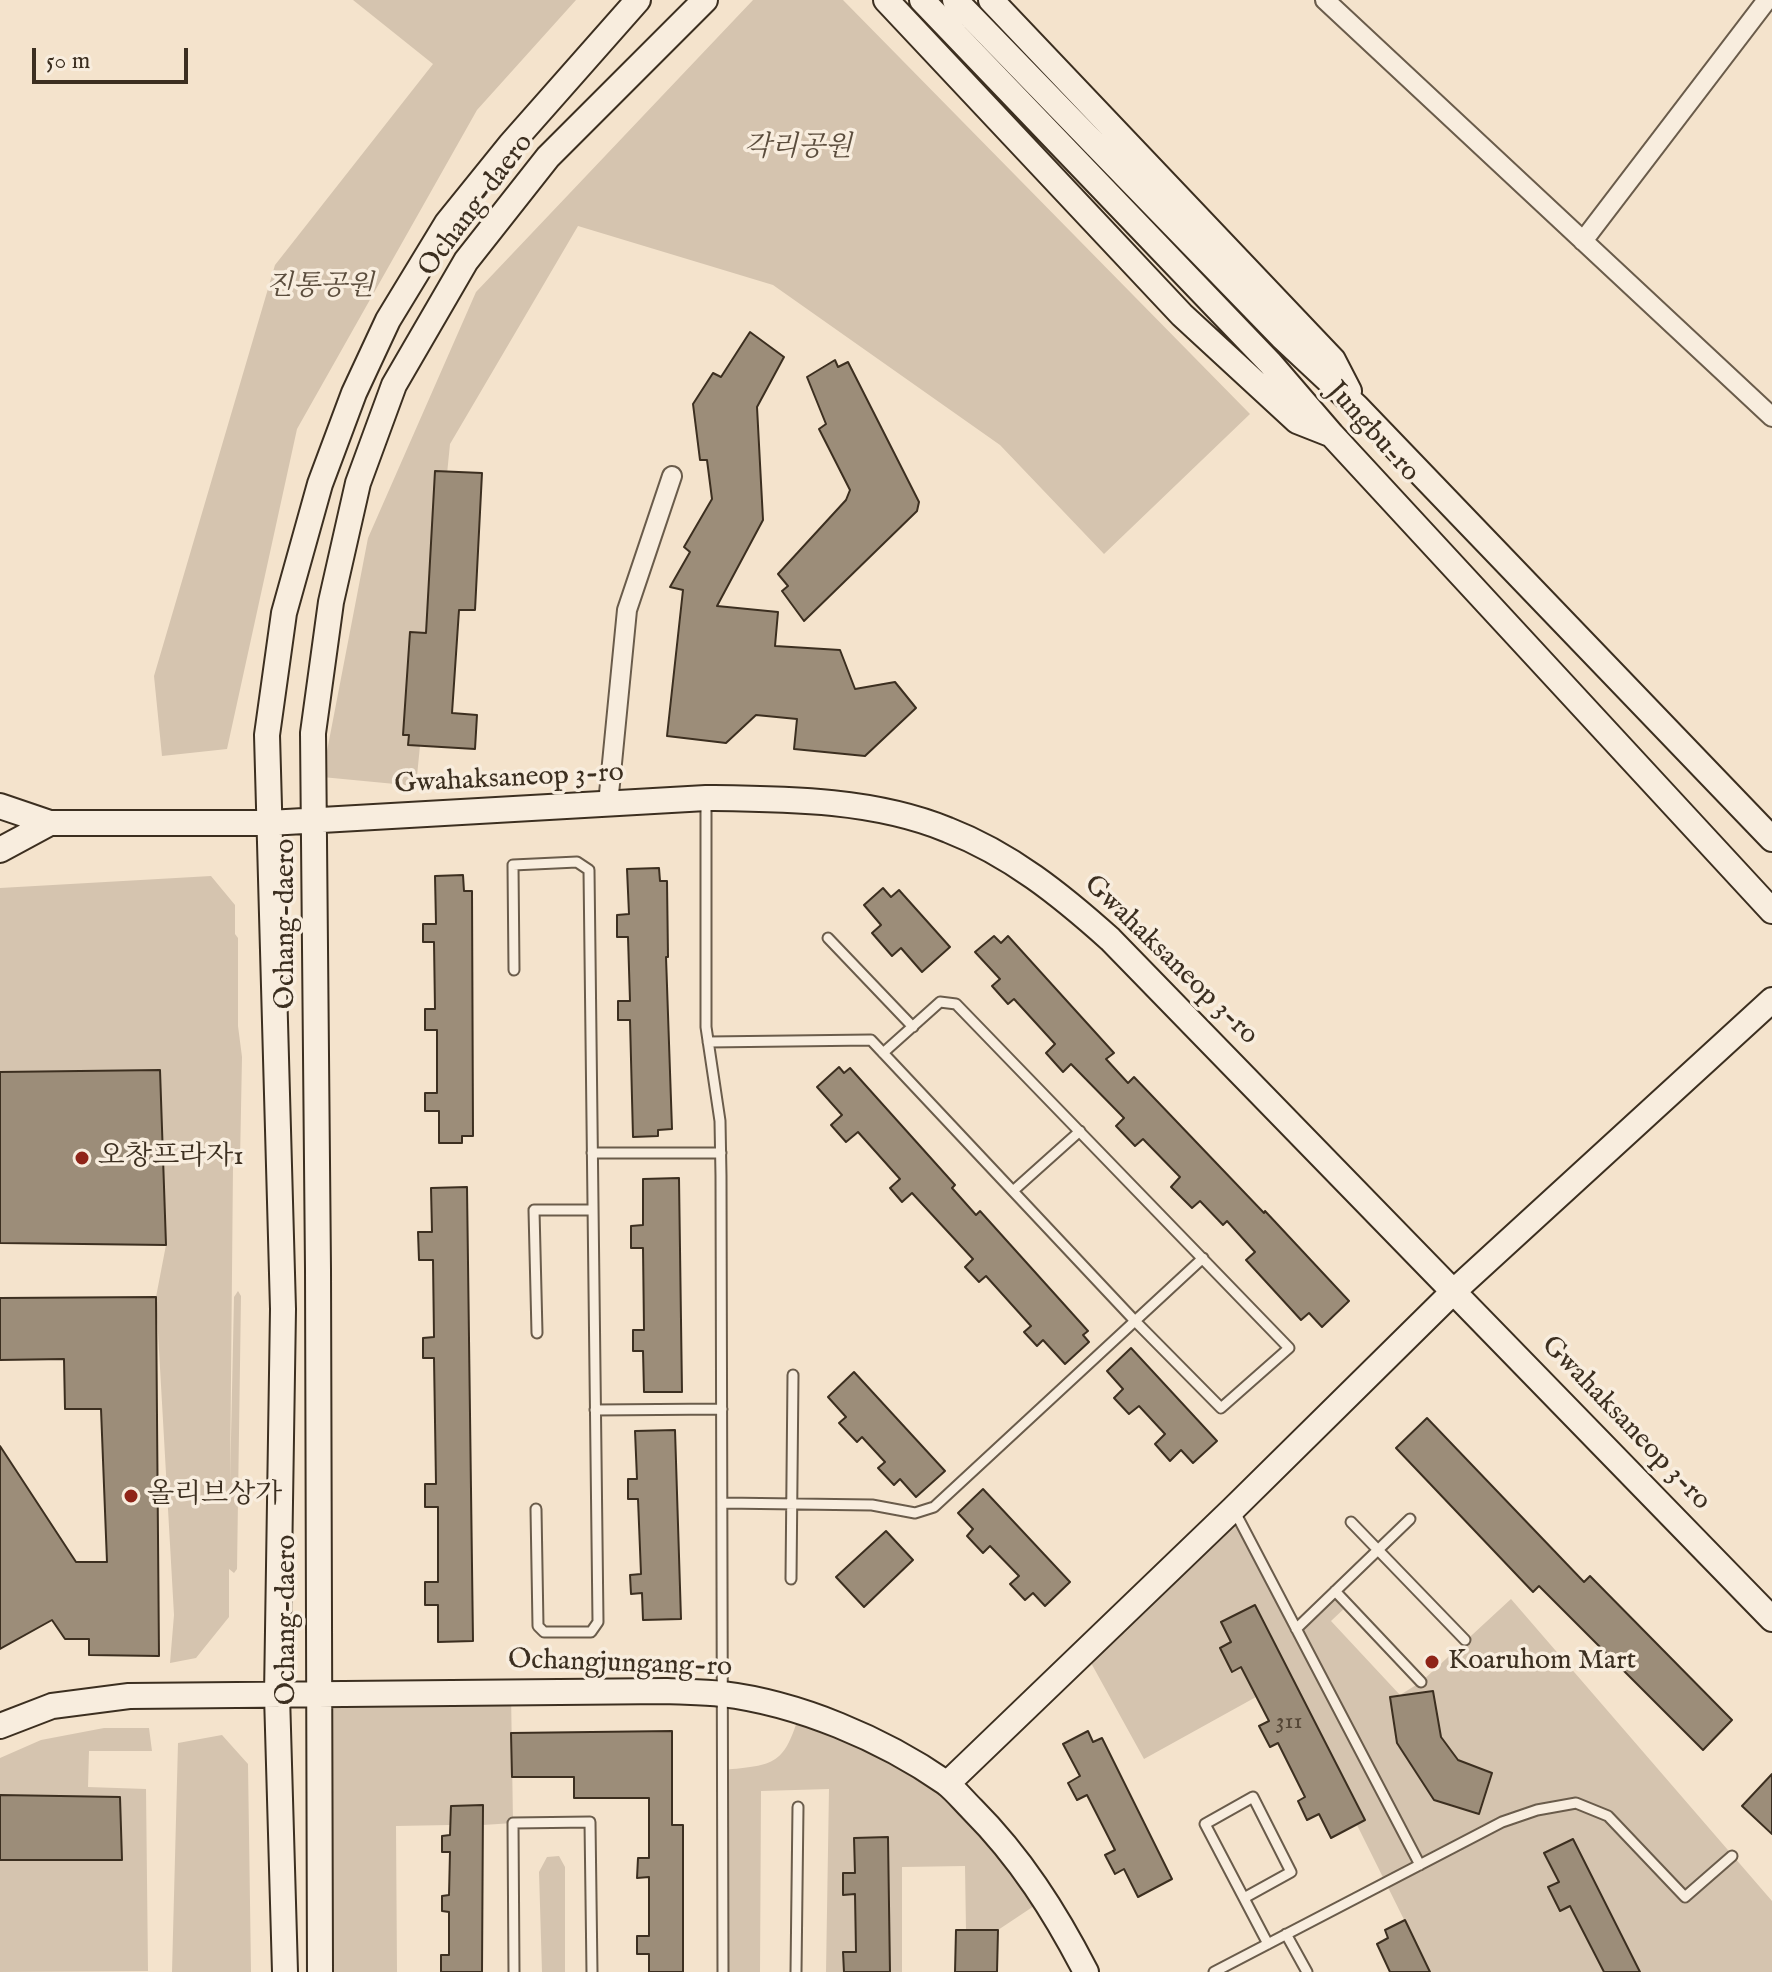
<!DOCTYPE html>
<meta charset="utf-8">
<style>
body{margin:0}
#map{position:relative;width:1772px;height:1972px;overflow:hidden;background:#f4e3cc;font-family:"IM FELL English",serif}
canvas{display:block}
.scale{position:absolute;left:32px;top:48px;width:156px;height:36px;box-sizing:border-box;border:4px solid #3c2f20;border-top:0;padding-left:10px;font-size:24px;line-height:28px;white-space:nowrap;color:#3c2f20;-webkit-text-stroke:6px #f8edde;paint-order:stroke}
</style>
<div id="map">
<canvas width="1772" height="1972"></canvas>
<div class="scale">50 m</div>
</div>
<script>
const c = document.querySelector('canvas').getContext('2d');
c.lineJoin = 'round';
function paint(path, color) {
  c.fillStyle = color;
  c.fill(path, 'evenodd');
}
function strokePath(path, color, width, dash) {
  c.strokeStyle = color;
  c.lineWidth = width;
  c.lineCap = dash ? 'butt' : 'round';
  c.setLineDash(dash || []);
  c.stroke(path);
}
function label(font, color, halo, rows, align = 'center') {
  c.font = font + ' "IM FELL English","Noto Serif KR",serif';
  c.lineWidth = 7;
  c.setLineDash([]);
  c.textBaseline = 'middle';
  c.strokeStyle = halo;
  c.fillStyle = color;
  for (const [text, x, y, turn = 0] of rows) {
    c.save();
    c.translate(x, y);
    c.rotate((+turn || 0) * Math.PI / 180);
    c.textAlign = isNaN(turn) ? turn : align;
    if (halo) c.strokeText(text, 0, 0);
    c.fillText(text, 0, 0);
    c.restore();
  }
}
paint(new Path2D(`
 M353,0H576L477,110L297,429L227,749L162,756L154,676L275,265L433,64Z
 M753,0H843L1250,414L1104,554L1000,445L773,285L578,226L450,444L416,786L322,777L368,538L476,292Z
 M211,876L235,905V934L238,938V1026L242,1057L240,1161L233,1166L230,1485L234,1297L238,1291L241,1296L237,1569L234,1573L229,1569V1617L196,1658L170,1663L174,1615L156,1297L166,1245L160,1070L0,1075V888Z
 M1233,1509L1296,1629L1335,1591L1348,1605L1331,1621L1400,1695L1421,1682L1511,1599L1772,1901V1972H1430L1357,1825L1365,1820L1255,1605L1221,1622L1231,1642L1220,1649L1232,1671L1241,1667L1256,1697L1144,1759L1085,1652Z
 M511,1692L513,1823L483,1825V1805L451,1806L450,1825L396,1826L397,1972H321L318,1695Z
 M800,1712L947,1784L1046,1898L998,1930H966L965,1866L902,1867V1972H826L829,1789L761,1791L760,1972H723V1770C776,1765 784,1765 800,1712Z
 M104,1728H149L152,1751H89L88,1787L146,1789L148,1971L0,1972V1758L41,1740Z
 M222,1735L248,1764L251,1972H172L178,1743Z
 M559,1856L565,1867V1972H542L539,1872L547,1857Z`), '#d5c4af');
const building = new Path2D(`
 M750,332L784,357L757,407L763,520L717,606L778,612L775,646L840,650L855,689L895,682L916,708L865,756L794,749L797,719L756,715L726,743L667,736L683,590L670,587L690,552L684,547L712,499L707,460H700L693,404L713,373L721,377Z
 M835,360L838,367L848,362L919,502L917,511L804,621L782,591L788,586L778,574L846,500L850,490L819,429L826,424L807,377Z
 M435,471L482,473L475,610H459L452,713L477,715L475,749L408,745L409,735H403L410,632L426,633Z
 M659,868L660,881H667L668,957H666L672,1129L658,1130V1136L633,1137L630,1020H618V1001H630L628,937H617V915L629,914L627,869Z
 M463,875L464,891H472L473,1136H462V1143H439V1111H425V1093H437V1030H425V1009H435L434,942H423V924H436L435,876Z
 M883,888L891,897L899,890L950,947L922,972L901,948L892,956L872,933L881,925L864,905Z
 M994,936L1001,943L1008,936L1114,1053L1106,1059L1128,1083L1134,1077L1264,1213L1265,1211L1349,1301L1322,1327L1309,1313L1301,1320L1246,1260L1255,1252L1227,1221L1223,1225L1200,1201L1192,1208L1171,1187L1180,1177L1143,1139L1135,1146L1116,1126L1124,1118L1071,1064L1063,1072L1046,1053L1055,1044L1014,999L1008,1004L992,986L1000,979L975,952Z
 M839,1067L844,1073L850,1068L955,1185L952,1188L976,1215L980,1211L1088,1331L1083,1335L1089,1342L1065,1364L1043,1340L1037,1346L1024,1332L1031,1326L986,1276L979,1282L965,1267L973,1259L912,1193L902,1202L890,1188L900,1179L858,1132L846,1142L831,1125L842,1115L817,1087Z
 M160,1070L166,1245L0,1243V1072Z
 M679,1178L682,1392H644L643,1351H633V1330H644L643,1248H631V1226L643,1225V1179Z
 M467,1187L473,1641L438,1642V1605H425V1582H438V1507H425V1484H436L434,1358H423V1338L434,1337L433,1260H419L418,1232H432L431,1188Z
 M156,1297L159,1656L89,1655V1639H65L52,1620L0,1649V1446L76,1562H107L101,1409H65L64,1359L0,1360V1298Z
 M1131,1348L1217,1441L1193,1463L1181,1450L1170,1461L1155,1444L1165,1434L1139,1406L1129,1414L1114,1398L1123,1389L1107,1371Z
 M854,1372L945,1471L916,1497L900,1479L894,1485L878,1468L885,1462L862,1437L857,1442L839,1423L846,1417L828,1397Z
 M1427,1418L1584,1582L1590,1576L1732,1720L1703,1750L1539,1586L1533,1592L1396,1448Z
 M675,1430L681,1619L643,1620L642,1593L631,1594L630,1575L641,1574L638,1499H628V1479H637L635,1431Z
 M983,1489L1070,1582L1045,1606L1033,1593L1025,1600L1010,1584L1019,1576L990,1546L983,1553L967,1536L973,1529L958,1513Z
 M886,1531L913,1560L864,1607L836,1577Z
 M1255,1605L1365,1820L1331,1838L1319,1814L1307,1820L1298,1801L1305,1797L1278,1743L1270,1747L1259,1726L1269,1721L1241,1667L1232,1672L1220,1648L1231,1642L1221,1622Z
 M1433,1691L1441,1737L1458,1760L1492,1773L1479,1814L1434,1800L1397,1743L1390,1697Z
 M672,1731V1825H683V1972H649V1954H637V1936H649V1877L637,1878L638,1858H649V1798H574V1777H512L511,1733Z
 M1088,1731L1093,1742L1102,1738L1172,1879L1138,1897L1124,1869L1115,1874L1105,1855L1115,1850L1087,1795L1077,1800L1068,1783L1080,1776L1063,1744Z
 M1772,1774V1834L1742,1806Z
 M0,1795L120,1797L122,1860H0Z
 M483,1805L482,1972H441V1955H449V1912L442,1911V1896L449,1895L450,1852H442V1836L450,1835L451,1806Z
 M888,1837L890,1972H844L843,1952H856L855,1894L843,1895V1873H855L854,1838Z
 M1573,1839L1640,1972H1604L1570,1906L1560,1911L1548,1887L1559,1882L1544,1853Z
 M1405,1920L1430,1972H1390L1377,1944L1388,1938L1385,1930Z
 M956,1930H998L997,1972H955Z`);
paint(building, '#9c8d79');
strokePath(building, '#3c2f20', 2);
const lane = new Path2D(`
 M706,801V1027L720,1121L721,1176L723,1972
 M828,938L913,1027
 M514,970L513,865L577,862L589,870L598,1622L591,1632H544L538,1626L536,1509
 M708,1042L871,1040L1135,1321L1221,1408L1289,1348L956,1004L940,1002L883,1053
 M592,1153H721
 M1013,1191L1080,1131
 M537,1333L534,1210H593
 M595,1410L722,1409
 M723,1503L872,1505L915,1513L934,1507L1203,1258
 M1234,1510L1420,1865
 M1351,1522L1465,1640
 M791,1579L793,1375
 M1335,1591L1421,1682
 M1296,1629L1410,1519
 M1244,1898L1291,1872L1253,1797L1205,1824L1268,1944
 M1286,1934L1307,1972
 M514,1972L513,1823L590,1822L592,1972
 M796,1972L798,1807
 M1214,1972L1502,1822L1537,1810L1576,1803L1608,1816L1685,1897L1732,1856`);
const street = new Path2D(`
 M1325,0L1772,417
 M1583,241L1767,0
 M608,804L627,610L672,476`);
const secondary = new Path2D(`
 M886,0L1182,315L1297,421L1330,434
 M922,0L1270,363L1332,435L1772,911
 M955,0L1282,337L1357,407L1772,839
 M991,0L1333,360L1349,391
 M0,806L50,823L0,850
 M50,823H269L706,798C786,799 873,799 948,830C1010,854 1061,895 1110,939L1772,1619
 M0,1726L52,1706L129,1696L667,1691C685,1692 704,1692 722,1694C798,1703 883,1739 946,1783C955,1790 963,1800 972,1809C1020,1857 1055,1912 1086,1972
 M947,1784L1233,1509L1453,1292L1772,1000
 M285,1972L277,1695L283,1309L267,735L284,613L320,484L354,393L388,320L447,223L510,145L638,0
 M320,1972L318,1269L313,733L331,602L358,483L394,385L466,261L548,157L705,0`);
strokePath(lane, '#6a5c4b', 13);
strokePath(street, '#6a5c4b', 22);
strokePath(secondary, '#3c2f20', 28);
strokePath(lane, '#f8edde', 9);
strokePath(street, '#f8edde', 18);
strokePath(secondary, '#f8edde', 24);
for (const [x, y, r, color] of [
 [82,1158,8,"#8f2418"],
 [131,1496,8,"#8f2418"],
 [1432,1662,8,"#8f2418"]
]) {
  const dot = new Path2D();
  dot.arc(x, y, r, 0, 2 * Math.PI);
  c.fillStyle = color;
  c.fill(dot);
  strokePath(dot, '#f8edde', 3);
}
label('24px', '#544636', null, [
 ["311",1289,1723]
]);
label('italic 28px', '#5b4d3d', '#f8edde', [
 ["각리공원",798,149],
 ["진통공원",320,288]
]);
label('28px', '#3c2f20', '#f8edde', [
 ["Ochang-daero",477,206,-53],
 ["Jungbu-ro",1372,433,48],
 ["Gwahaksaneop 3-ro",509,780,-3],
 ["Ochang-daero",287,924,-90],
 ["Gwahaksaneop 3-ro",1170,961,44],
 ["Gwahaksaneop 3-ro",1625,1424,46],
 ["Ochang-daero",288,1620,-90],
 ["Ochangjungang-ro",620,1665,2]
]);
label('28px', '#3c2f20', '#f8edde', [
 ["오창프라자1",98,1158],
 ["올리브상가",147,1496],
 ["Koaruhom Mart",1448,1662]
], 'left');
</script>
